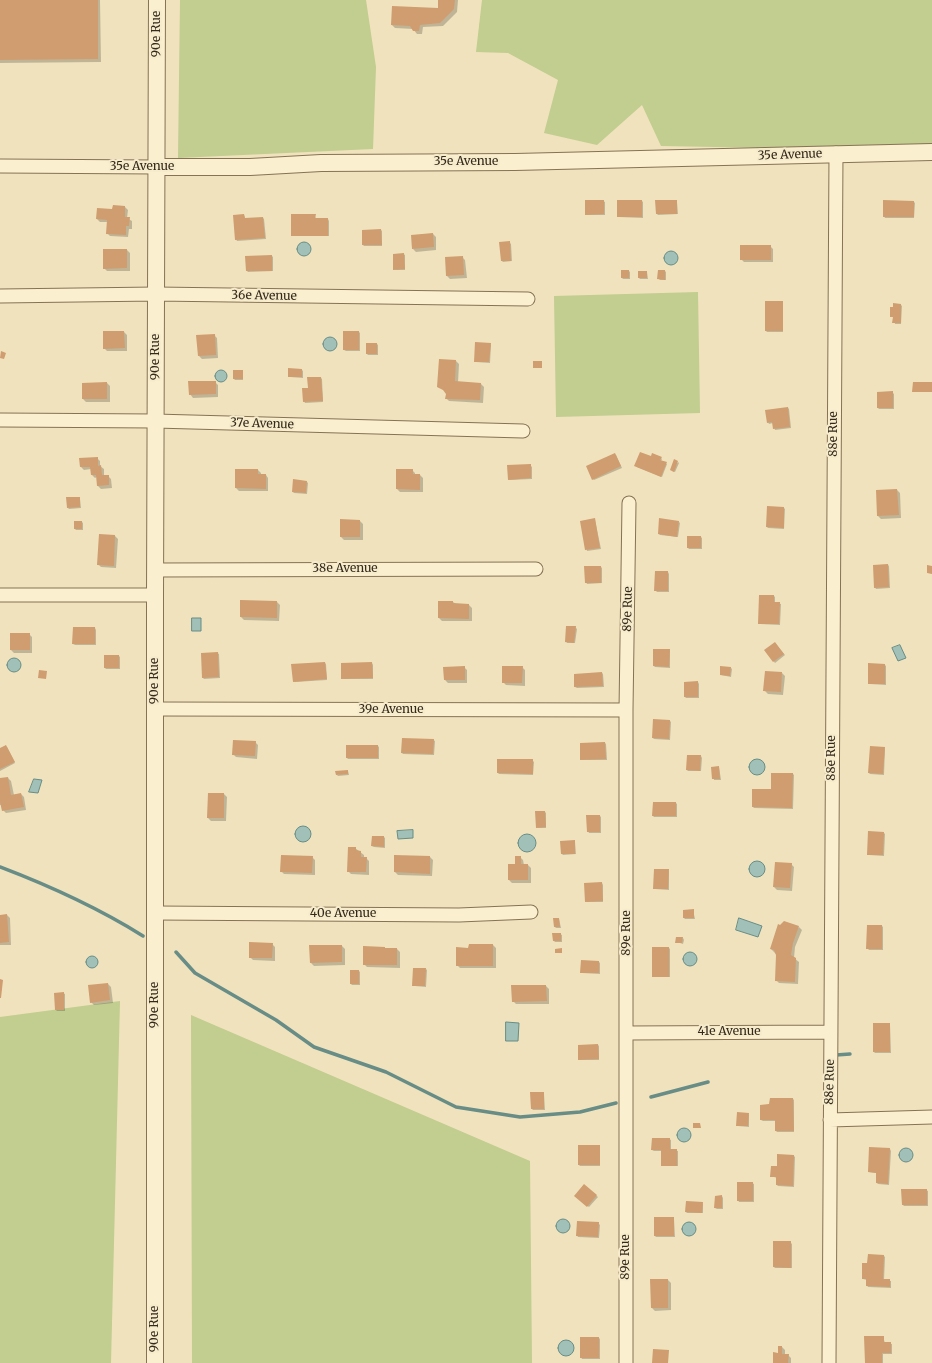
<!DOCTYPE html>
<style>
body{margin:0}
canvas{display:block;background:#efe2bc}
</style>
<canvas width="932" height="1363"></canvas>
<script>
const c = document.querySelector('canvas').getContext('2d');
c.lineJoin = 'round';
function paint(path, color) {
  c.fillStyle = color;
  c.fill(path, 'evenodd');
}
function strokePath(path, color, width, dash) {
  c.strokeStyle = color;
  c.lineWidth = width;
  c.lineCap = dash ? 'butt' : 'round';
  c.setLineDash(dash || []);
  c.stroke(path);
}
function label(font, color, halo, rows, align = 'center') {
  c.font = font + ' Merriweather,serif';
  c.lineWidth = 4;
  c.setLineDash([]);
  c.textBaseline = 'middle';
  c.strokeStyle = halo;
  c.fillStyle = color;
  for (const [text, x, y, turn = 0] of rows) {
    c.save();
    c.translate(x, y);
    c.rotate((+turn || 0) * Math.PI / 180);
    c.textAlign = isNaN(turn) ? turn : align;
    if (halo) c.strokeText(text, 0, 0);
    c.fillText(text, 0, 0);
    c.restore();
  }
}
paint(new Path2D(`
 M180,0H366L376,67L373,149L178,158Z
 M482,0H932V151L661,146L642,105L597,145L544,133L558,80L508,53L476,52Z
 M698,292L700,413L556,417L554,296Z
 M120,1001L111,1363H0V1017Z
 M191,1015L530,1161L532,1363H192Z`), '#c2cd90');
const water = new Path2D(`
 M297 249a7 7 0 1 1 14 0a7 7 0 1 1-14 0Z
 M664 258a7 7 0 1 1 14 0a7 7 0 1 1-14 0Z
 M323 344a7 7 0 1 1 14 0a7 7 0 1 1-14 0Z
 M215 376a6 6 0 1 1 12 0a6 6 0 1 1-12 0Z
 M192,618H201V631H192Z
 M900,645L906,658L898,661L892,648Z
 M7 665a7 7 0 1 1 14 0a7 7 0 1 1-14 0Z
 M749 767a8 8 0 1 1 16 0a8 8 0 1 1-16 0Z
 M34,779L42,780L38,793L29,792Z
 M295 834a8 8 0 1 1 16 0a8 8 0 1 1-16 0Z
 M413,830V838L398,839L397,831Z
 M518 843a9 9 0 1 1 18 0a9 9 0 1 1-18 0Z
 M749 869a8 8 0 1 1 16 0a8 8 0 1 1-16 0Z
 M739,918L762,926L758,937L736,930Z
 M683 959a7 7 0 1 1 14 0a7 7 0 1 1-14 0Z
 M86 962a6 6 0 1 1 12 0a6 6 0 1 1-12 0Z
 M506,1022L519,1023L518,1041H506Z
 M677 1135a7 7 0 1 1 14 0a7 7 0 1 1-14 0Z
 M899 1155a7 7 0 1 1 14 0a7 7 0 1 1-14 0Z
 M556 1226a7 7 0 1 1 14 0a7 7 0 1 1-14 0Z
 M682 1229a7 7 0 1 1 14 0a7 7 0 1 1-14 0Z
 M558 1348a8 8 0 1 1 16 0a8 8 0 1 1-16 0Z`);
paint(water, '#a0c0b8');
strokePath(water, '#688d86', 1);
paint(new Path2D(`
 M0,0H100L101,62L0,63Z
 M439,0H458L457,12L443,26L423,27L422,34H417L413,29L395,28L392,25L439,9Z
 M603,201L605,202V215H587L586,214Z
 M642,201L643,202V218L619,217L618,216Z
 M676,201L677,202L678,214L658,215L657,214Z
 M914,202L915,203L914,218H885L884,216Z
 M125,207L128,210L127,218L132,221V229H129L128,237L110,236L107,233L108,222H100L97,219L113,210Z
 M244,215L245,219L263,218L264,219L266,239L237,241L236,239Z
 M315,215L316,219H328L329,221V236H293L292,235Z
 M381,230L382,231V246H364L363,245Z
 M433,234L436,237V250L416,252L413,249Z
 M509,242L511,244L512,261L503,262L502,261Z
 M770,246L773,249V262H744L741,259Z
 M127,250L130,253V271H107L104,268Z
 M403,254L405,255V270H396L394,269Z
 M272,256L273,257V271L248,272L247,271Z
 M462,257L465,260L467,278L450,279L447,276Z
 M629,271L630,272V279H623L622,278Z
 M665,271L666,272V280H660L659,279Z
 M647,272L648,279H640L639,278Z
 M782,302L783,303V332H767L766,331Z
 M901,305L902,306L901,324H895L894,318L891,316Z
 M124,332L127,335V351H107L104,348Z
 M359,332L360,333V351H346L344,350Z
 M214,335L217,338L218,358L202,359L199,356Z
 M377,344L378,345V355H368L367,354Z
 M490,344L491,345L490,363L476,362L475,361Z
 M456,361L459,364L458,383L481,384L484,387L483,403L449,401L446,398L447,394L445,391L438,386Z
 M302,370L303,371V378L290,377L289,376Z
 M242,371L243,372V380H235L234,379Z
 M321,378L322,379L323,402L305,403L304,401L309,389Z
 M215,382L218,385V397L193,398L190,394Z
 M107,383L110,386V402H86L83,399Z
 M932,383V392H914L913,391Z
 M892,392L894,394V409H879L878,408Z
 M788,408L789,409L791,428L775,430L773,423L769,424L768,422Z
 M616,455L622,468L594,480L593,479Z
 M97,458L100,461V466L104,469V476H108L111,479L112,488L101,489L98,486L97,477L95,478L92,475L91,469L84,470L81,467Z
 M661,458L662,459L661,461L667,464L662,477L637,467Z
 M678,462L679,463L675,472L672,471Z
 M530,465L532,467V479L510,480L508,479Z
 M258,470L261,473V475H266L268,478V491H239L236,488Z
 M412,470L415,473V475H420L423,478V492H400L397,489Z
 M307,482L308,483L307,494L294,493L293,492Z
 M897,490L900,493L901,518L881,519L878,516Z
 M79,498L80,499L81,508L69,509L68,508Z
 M768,507L784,508L785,509L784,529L768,528L767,527Z
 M595,520L601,549L587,551L581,522Z
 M360,521L363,524V540H344L341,537Z
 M82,522L83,523V530H76L75,529Z
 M679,522L680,523L678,537L660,535L659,534Z
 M100,535L115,536L118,539L116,568L101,567L98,564Z
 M701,537L702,538V549H689L688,548Z
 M888,565L889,566L890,588L876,589L875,587L874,566Z
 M601,567L602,568V583L587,584L586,582Z
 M656,572H668L669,574V592H657L655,590Z
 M774,596L775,597V603L781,604L780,625L760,624L759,623Z
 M241,601L277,602L280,605L279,621L244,620L241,617Z
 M439,602H453L456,604L469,605L472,608V621H442L439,618Z
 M575,627L577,629L575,643H567L566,641Z
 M95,628L96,630V645H75L73,644Z
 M29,634L32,637V653H14L11,650Z
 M775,643L785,655L775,663L765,650Z
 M669,650L670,651V668L655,667L654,666Z
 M217,653L219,654L220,678L204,679L203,678Z
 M119,656L120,657V669H106L105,668Z
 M325,663L326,664L327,680L295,682L294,681Z
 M372,663L373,665V679H344L342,678Z
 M885,665L886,666V685L870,684L869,683Z
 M464,667L467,670V683H448L445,680Z
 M522,667L525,670V686L506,685L503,682Z
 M731,668L732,669L731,677L721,675Z
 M602,673L603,674L604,687L577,688L575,687V675Z
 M782,673L785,676L783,695L768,694L765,691Z
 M698,682L699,684V698H686L685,697Z
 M654,720L670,721L671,722L670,740L654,739L653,738Z
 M433,740L435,741L434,755L403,754L402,753Z
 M255,742L258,745L257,759L236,757L233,754Z
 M605,743L606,744L607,760H583L581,759Z
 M378,746L379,747V759H348L347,758Z
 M7,747L15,763L0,771V749Z
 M884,748L885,749L884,775L870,774L869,773Z
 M701,756L702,758L701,771H688L687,770Z
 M532,760L534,762L533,775L499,774L498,773Z
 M719,767L721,780H714L712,768Z
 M348,771L349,775L338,776L337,775Z
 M793,774L794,775L793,809L754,808L753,807Z
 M8,778L11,781L14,795L21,794L24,797L26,810L6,813L3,810L2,805H0V779Z
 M224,794L227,797L226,821H211L208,818Z
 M654,803H676L677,804V817H654L653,816Z
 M545,812L546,813V828H538L537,827Z
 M600,816L601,817V833H589L588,831Z
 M884,833L885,834L884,856L869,855L868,854Z
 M384,837L385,838V848L374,847L372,846Z
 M574,841L575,842L576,854L563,855L562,854Z
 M355,848L364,855V858H366L369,861V875L351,874L348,871Z
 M312,857L315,860V875L284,874L281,871Z
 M430,857L433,860L432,876L398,875L395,872Z
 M520,857L523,860L524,865H528L531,868V883H512L509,880Z
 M791,864L794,867L792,891L777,890L774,887Z
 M668,870L669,872V890L655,889L654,888Z
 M602,883L603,885V902H587L586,901Z
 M693,910L695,919H685L684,918Z
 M7,915L10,918L11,945H0V916Z
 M559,919L561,928H556L555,927Z
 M882,926L883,927V950H869L867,948Z
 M799,927L802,930L795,947L794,958L799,962L798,984L779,983L776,980L777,955L771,949Z
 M560,934L562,935V942H555L554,941Z
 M683,938L684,940L683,944L677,942Z
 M272,944L275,947V961L253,960L250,957Z
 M493,945L496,948V968H460L457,965L469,949Z
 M342,946L345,949V965L314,966L311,963Z
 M364,947L385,948L387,949H397L400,952V968L367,967L364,964Z
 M669,948L670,949V977H654L653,976Z
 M599,962L600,963V974L582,973L581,972Z
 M426,969L427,970L426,987L415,986L413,985Z
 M359,971L360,972V985H352L351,984Z
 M108,984L111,987L113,1003L94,1005L91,1002Z
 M546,986L549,989V1004H516L513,1001Z
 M63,993L65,994V1011H57L56,1010Z
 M889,1024L890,1025L891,1053H875L874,1052Z
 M598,1045L599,1046V1060H580L579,1059Z
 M543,1093L544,1094L545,1110H533L532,1109Z
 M793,1099L794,1100V1132H777L776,1131V1121H763L761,1120Z
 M748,1114L749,1115V1127L738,1126L737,1125Z
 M669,1139L671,1140V1150L678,1151V1166H663L662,1165V1151H654L652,1150Z
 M599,1146L600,1147V1166H580L579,1165Z
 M870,1148L890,1149L891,1151L889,1185L878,1184L877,1183V1173L869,1172Z
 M794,1156L795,1157L794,1187L778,1186L777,1185V1178L771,1176L778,1167Z
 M752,1183L754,1184V1202H739L738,1200Z
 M584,1185L598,1197L589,1207L575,1196Z
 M926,1190L928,1191V1206H904L903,1205Z
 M722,1196L723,1198V1209H717L715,1208Z
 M702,1203L703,1204V1213H687L686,1212Z
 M673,1218L674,1219L675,1237H656L655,1236Z
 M598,1223L600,1225L599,1238L578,1237L577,1235Z
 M774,1242H790L792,1244V1268H775L774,1267Z
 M884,1256L885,1257L884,1280L891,1281V1288L868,1287L867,1285V1280L863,1279L868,1264Z
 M668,1280L671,1283V1310L655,1311L652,1308Z
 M883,1337L885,1343L892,1344V1354H883V1363H866Z
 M599,1338L600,1339V1359H582L581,1357Z
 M782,1347L785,1350V1355H788L791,1358V1363H774Z`), '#0003');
strokePath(new Path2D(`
 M0,867C50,886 98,908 143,936
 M176,952L195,973L276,1020L314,1047L386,1072L456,1107L520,1117L580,1112L616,1103
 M836,1055L850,1054
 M651,1097L708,1082`), '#688d86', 3.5);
paint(new Path2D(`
 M0,0H98V59L0,60Z
 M438,0H455L454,9L440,23L420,25L419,31H413L410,26L391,25L392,6L438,8Z
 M585,200H604V214L585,215Z
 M617,200H642V217H617Z
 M655,200H677V214H656Z
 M883,200L914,201V217H883Z
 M113,205L125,206V217H130L129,226H126V235L106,234L107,220L96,219L97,208L112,209Z
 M244,214L245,218L263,217L265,238L235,240L233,215Z
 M291,214H316L315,218H328V236H291Z
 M381,229L382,245H362V230Z
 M433,233L434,247L412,249L411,235Z
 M510,241L511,261H501L499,242Z
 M740,245H771V260H740Z
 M103,249H127V268L103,269Z
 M404,253L405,269L393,270V254Z
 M272,255V271H246L245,256Z
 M463,256L464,275L446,276L445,257Z
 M621,270H629V278H621Z
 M658,270H665V280L657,279Z
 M638,271H647V278H638Z
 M765,301H783V331H765Z
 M893,303L901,304V323H892L893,317H890V307H893Z
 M103,331H124L125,348L103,349Z
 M343,331H359V350H343Z
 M215,334L216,355L198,356L196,335Z
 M475,342L491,343L489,362H474Z
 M366,343H377V354H366Z
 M1,351L6,353L4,359L0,358Z
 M439,359L456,360L455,381L481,383L480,400L445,399L446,394L443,390L437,387Z
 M533,361H542V368H533Z
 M288,368L302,369V377H288Z
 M233,370H243V379H233Z
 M307,377H321L323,401L303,402L302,388H308Z
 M188,381H216V394L189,395Z
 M107,382V399H82V383Z
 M913,382H932V392H912Z
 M893,391V408H877V392Z
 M788,407L790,427L773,429L772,422L767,423L765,410Z
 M640,452L651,456L652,453L662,457L660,460L667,462L661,477L634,466Z
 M615,453L621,466L592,480L586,466Z
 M98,457V466L101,465L102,475H109V485L97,486L96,475H91L90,467H80L79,458Z
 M674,459L678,461L674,472L670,470Z
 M531,464V478L508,480L507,465Z
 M235,469H258V474H266V489L235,488Z
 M396,469H413V474H420V490L396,489Z
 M293,479L307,481L306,493L292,492Z
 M897,489L899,515L877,516L876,490Z
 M66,497H80V507L67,508Z
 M767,506L784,507V528L766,527Z
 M595,518L600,548L585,550L580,521Z
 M659,518L679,521L677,537L658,534Z
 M340,519L360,520V537H340Z
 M74,521H82V529H74Z
 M99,534L115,535L114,566L97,565Z
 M687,536H701V548H687Z
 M888,564L889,587L874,588L873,565Z
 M927,565L932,566V574L927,573Z
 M584,566H601V583H585Z
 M655,571H668V591H654Z
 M759,595H774V602H780L779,624H758Z
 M240,600L277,601V618L240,617Z
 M438,601H453V603L469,604V619L438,618Z
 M566,626H576L574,643L565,642Z
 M73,627H95V644H72Z
 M10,633H30V650H10Z
 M775,642L784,654L773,662L764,650Z
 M653,649H670L669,667L653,666Z
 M218,652L219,677L202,678L201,653Z
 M104,655H119V668H104Z
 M325,662L327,679L293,682L291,664Z
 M372,662L373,678L341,679V663Z
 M868,663L885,664V684H868Z
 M465,666V680H444L443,667Z
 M502,666H523L522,683H502Z
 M720,666L731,667L730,676L720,675Z
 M39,670L47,671L46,679L38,678Z
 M765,671L782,672L781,692L763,691Z
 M602,672L603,686L574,687V674Z
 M698,681V697H684V682Z
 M653,719L670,720L669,739L652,738Z
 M402,738L434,739L433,754L401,753Z
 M233,740L256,741L255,756L232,755Z
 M605,742L606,759L580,760V743Z
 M6,745L15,762L0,769V748Z
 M346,745H378V758H346Z
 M870,746L885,747L883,774L868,773Z
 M687,755H701L700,771L686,770Z
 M497,759H533V774L497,773Z
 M719,766L720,779H712L711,767Z
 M348,770V774L336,775L335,771Z
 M771,773H793L792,808L752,807V789H771Z
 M8,777L11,795L21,793L24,807L2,811L0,802V778Z
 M208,793H224V818H207Z
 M653,802H676V816H652Z
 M535,811H545L546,827L536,828Z
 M586,815H600V832H587Z
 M868,831L884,832L883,855H867Z
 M372,836H384V847L371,846Z
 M575,840V854H561L560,841Z
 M348,847H356V850L361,851V857H367L366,872H347Z
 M281,855L313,856L312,873L280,872Z
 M394,855L430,856V874L394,872Z
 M515,856H521V864H528V880H508V864H515Z
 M775,862L792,863L790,888L773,887Z
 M654,869H669L668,889H653Z
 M602,882L603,901L585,902L584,883Z
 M694,909V918H683V910Z
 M7,914L9,942L0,943V915Z
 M553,918H559L560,927H554Z
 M784,921L799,926L793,943L791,955L796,958L795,982L775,981L776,955L774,950L770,949L778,924L780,925Z
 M867,925H882V949H866Z
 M552,933H561V941H553Z
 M676,937H683L682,943H675Z
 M249,942L273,943L272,958H249Z
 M469,944H493V966H456V947L468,948Z
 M309,945H342V962L310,963Z
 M363,946L385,947V948H397V965H363Z
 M652,947H669V977H652Z
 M562,948V953H555V949Z
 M581,960L599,961V973H580Z
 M413,968H426L425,986H412Z
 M350,970H359V984H350Z
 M0,979L3,980L1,998H0Z
 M108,983L110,1000L90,1003L88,985Z
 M511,985H546L547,1001L512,1002Z
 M64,992V1010H55L54,993Z
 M873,1023H890V1052H873Z
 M598,1044L599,1059L578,1060V1045Z
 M530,1092H544V1109H531Z
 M770,1098H793L794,1131H775V1120H760V1105L769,1104Z
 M737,1112L749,1113L748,1126H736Z
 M693,1123H700L701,1128H693Z
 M652,1138H670V1149H677V1166H661V1150H651Z
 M578,1145H600V1165H578Z
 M869,1147L890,1148L888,1184L876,1183V1173L868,1172Z
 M777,1154L794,1155L793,1186L776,1185V1177H770L771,1166H777Z
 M737,1182H753V1201H737Z
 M584,1184L597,1195L587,1207L574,1196Z
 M901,1189H927V1205H902Z
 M722,1195V1208H714L715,1196Z
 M686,1201L703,1202L702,1213L685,1212Z
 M654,1217H674V1236H654Z
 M577,1221L599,1222L598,1237L576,1236Z
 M773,1241H791V1268L773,1267Z
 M868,1254L884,1255L883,1279H890V1287L866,1286V1279H862V1263H867Z
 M650,1279H668V1308H651Z
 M864,1336H884V1342H891V1353H882V1363H865Z
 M580,1337H599V1358H580Z
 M778,1346H782V1354H789L788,1363H773V1352L778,1353Z
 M653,1349L669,1350L668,1363H652Z`), '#cf9d70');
const minor = new Path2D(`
 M0,166L157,167
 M0,296L156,294L528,299
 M0,420L155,421L523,431
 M155,570L536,569
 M0,595H155
 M155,709L626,710
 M155,913L459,915L531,912
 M627,1033L831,1032
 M830,1120L932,1117
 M626,1363V710L629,503
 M829,1363L836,153`);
const tertiary = new Path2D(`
 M157,167H250L321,163L515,162L932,152
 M155,1363V595L157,0`);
strokePath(minor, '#877255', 15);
strokePath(tertiary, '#877255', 18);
strokePath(minor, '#faefcf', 13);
strokePath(tertiary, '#faefcf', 16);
label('12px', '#35291b', '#f6eccc', [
 ["90e Rue",157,34,-90],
 ["35e Avenue",790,155,-2],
 ["35e Avenue",466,162],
 ["35e Avenue",142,167],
 ["36e Avenue",264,296,1],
 ["90e Rue",156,357,-90],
 ["37e Avenue",262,424,2],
 ["88e Rue",834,434,-90],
 ["38e Avenue",345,569],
 ["89e Rue",628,609,-89],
 ["90e Rue",155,681,-90],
 ["39e Avenue",391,710],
 ["88e Rue",832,758,-90],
 ["40e Avenue",343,914],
 ["89e Rue",627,933,-90],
 ["90e Rue",155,1005,-90],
 ["41e Avenue",729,1032],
 ["88e Rue",830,1082,-89],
 ["89e Rue",626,1257,-90],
 ["90e Rue",155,1329,-90]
]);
</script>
